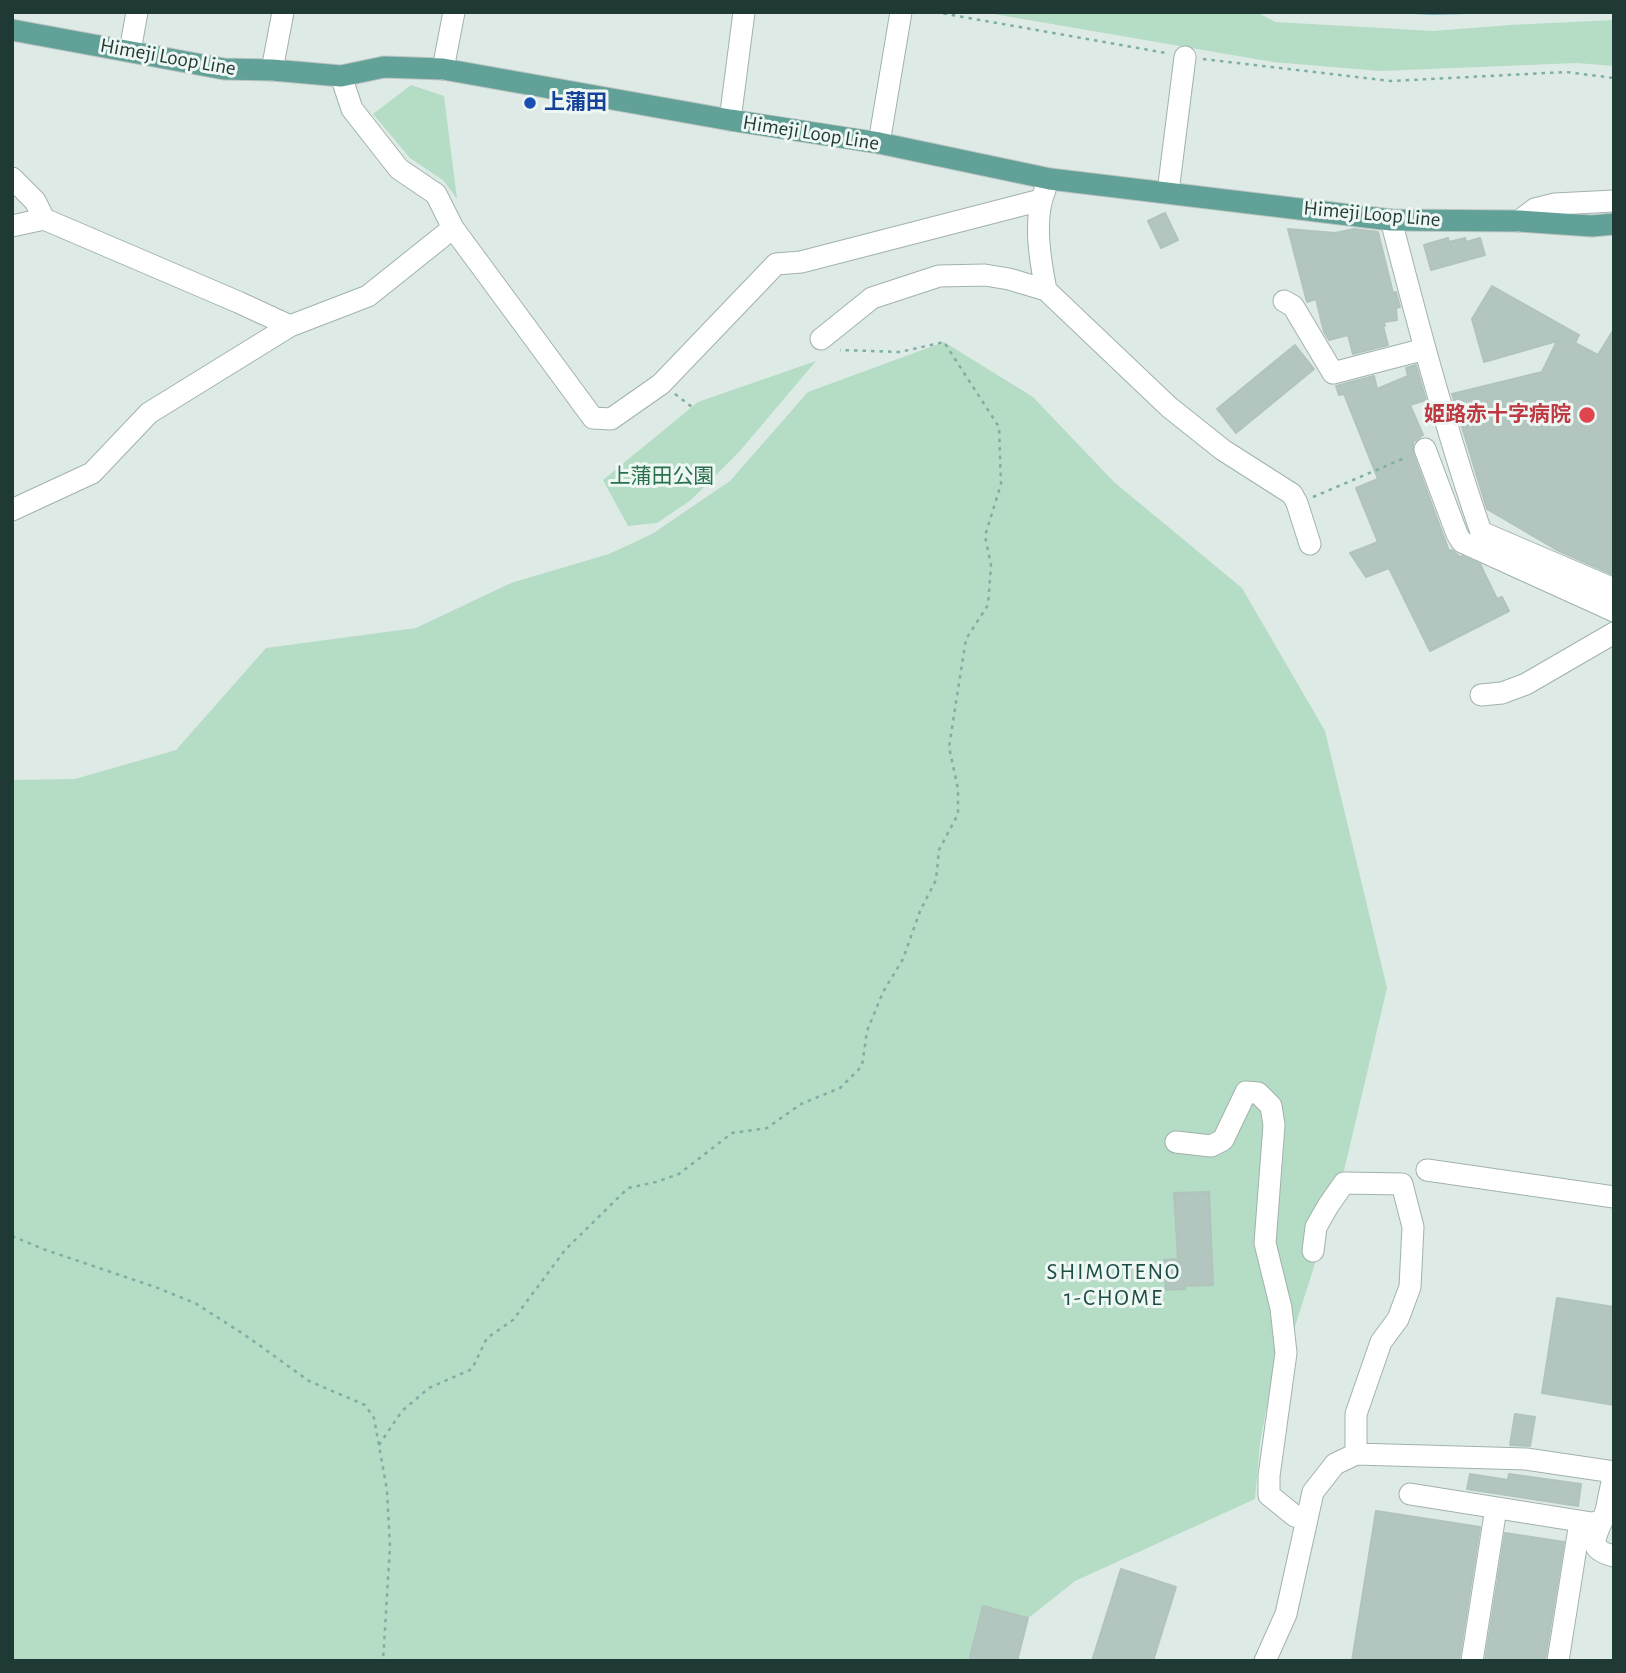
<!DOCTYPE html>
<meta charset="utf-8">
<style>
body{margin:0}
#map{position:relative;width:1626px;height:1673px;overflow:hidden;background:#deeae6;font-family:"Alegreya Sans",sans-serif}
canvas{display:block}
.frame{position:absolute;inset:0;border:14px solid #1f3a35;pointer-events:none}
</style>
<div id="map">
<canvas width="1626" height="1673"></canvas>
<div class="frame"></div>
</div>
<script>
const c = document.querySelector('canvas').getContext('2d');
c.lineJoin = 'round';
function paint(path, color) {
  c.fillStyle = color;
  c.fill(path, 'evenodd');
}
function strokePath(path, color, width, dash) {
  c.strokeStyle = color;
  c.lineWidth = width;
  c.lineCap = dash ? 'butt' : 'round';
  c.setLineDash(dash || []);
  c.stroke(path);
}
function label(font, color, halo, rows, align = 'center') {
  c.font = font + ' "Alegreya Sans","Noto Sans JP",sans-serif';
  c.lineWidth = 6;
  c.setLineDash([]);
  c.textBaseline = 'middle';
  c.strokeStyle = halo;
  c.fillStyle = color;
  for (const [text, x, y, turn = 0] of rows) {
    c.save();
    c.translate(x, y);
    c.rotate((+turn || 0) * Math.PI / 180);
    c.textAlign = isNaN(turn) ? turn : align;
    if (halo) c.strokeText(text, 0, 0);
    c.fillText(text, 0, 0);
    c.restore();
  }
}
paint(new Path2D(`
 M982,12H1257L1275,22L1433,31L1510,25L1614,20V66L1577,63L1380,71L1273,62Z
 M411,85L444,96L457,199L444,181L410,158L373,114Z
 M944,342L1033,397L1114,482L1242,588L1325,731L1387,988L1343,1175L1292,1336L1270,1390L1260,1443L1255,1499L1075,1581L982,1655V1661H12V780L75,779L176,750L266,648L416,628L511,583L609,554L652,534L730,481L808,392Z
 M816,361L739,452L691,500L657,523L628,526L603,480L698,402Z`), '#b5dcc4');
paint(new Path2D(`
 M1379,12H1543L1432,15Z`), '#83bed2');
const building = new Path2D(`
 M1165,213L1178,240L1161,248L1148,221Z
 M1288,229L1335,233L1354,229L1378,232L1393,293L1396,292L1400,307L1396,308L1397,320L1384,322L1385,326H1383L1388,345L1353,354L1348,335L1329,340L1324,332L1316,299L1307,302Z
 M1448,238L1449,242L1465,238L1466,242L1480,238L1485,255L1431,270L1424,245Z
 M1492,286L1579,335L1575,343L1598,355L1614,329V575L1557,550L1487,509L1452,394L1542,372L1557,341L1484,362L1472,319Z
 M1295,345L1314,369L1236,433L1217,409Z
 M1416,365L1426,400L1410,405L1423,435L1413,442V453L1432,505L1449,551L1452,550L1460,557L1462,556L1480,564L1497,599L1502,597L1509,611L1430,651L1389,568L1366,577L1350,553L1378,542L1356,488L1378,479L1344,394L1339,395L1336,386L1374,376L1377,389L1408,376L1406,368Z
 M1209,1192L1213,1285L1185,1286V1289L1166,1290L1164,1260L1178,1259L1174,1193Z
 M1557,1298L1614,1307V1405L1542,1393Z
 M1515,1414L1535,1417L1530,1446L1510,1445Z
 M1470,1474L1508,1480L1509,1474L1581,1484L1578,1506L1467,1489Z
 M1376,1511L1480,1527L1459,1661H1352Z
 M1505,1533L1564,1542L1545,1661H1485Z
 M1121,1569L1176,1587L1153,1661H1092Z
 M983,1606L1028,1618L1017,1661H969Z`);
paint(building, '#b3c5bf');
strokePath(building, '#b0c4bd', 2);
const minor = new Path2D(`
 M130,51L137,12
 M443,69L454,12
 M272,70L283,12
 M341,76L352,109L399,169L436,194L453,228L593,418L611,419L661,384L776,264L801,262L1041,200
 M730,120L744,12
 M879,143L901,12
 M12,178L35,201L44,219L238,302L290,326
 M1045,190C1033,218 1040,260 1046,290L1169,407L1223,450L1292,494L1297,503L1310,544
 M1168,192L1185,57
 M1391,220C1418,325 1446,430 1481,532L1614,589
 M1519,221L1535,209L1555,204L1614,201
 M12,226L44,219
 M1284,301L1293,306L1333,373L1425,349
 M821,339L872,298L939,276L985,275L1009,279L1046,290
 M1425,449L1457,534L1462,542L1614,611
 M12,510L92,473L149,413L290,326L368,296L453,228
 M1481,695L1502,693L1526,684L1614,633
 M1176,1142L1211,1146L1223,1140L1246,1092L1258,1093L1271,1106L1274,1125L1265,1243L1281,1308L1286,1353L1269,1476V1495L1295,1516L1306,1519
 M1427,1170L1614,1197
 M1313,1251L1316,1227L1328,1206L1344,1183L1402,1184L1413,1227L1410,1287L1398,1319L1381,1342L1356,1414V1454
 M1410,1494L1592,1523L1602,1521L1606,1511L1614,1472
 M1602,1521C1593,1541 1589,1550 1614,1556
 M1265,1661L1286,1614L1313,1492L1335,1464L1356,1454L1526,1459L1614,1472
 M1472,1661L1496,1508
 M1558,1661L1580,1522`);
const major = new Path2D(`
 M12,30L224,69L272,70L341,76L384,67L443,69L730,120L879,143L1050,179L1391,220L1519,221L1592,226L1614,224`);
strokePath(minor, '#a1b2ad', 23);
strokePath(major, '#bcc4c2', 23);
strokePath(new Path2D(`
 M935,12L1166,53
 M1203,59L1391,81L1566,72L1614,78
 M675,394L692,407
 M1313,497L1407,457
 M12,1236L43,1249L155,1287L195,1303L245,1335L309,1381L365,1405L374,1418L387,1490L390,1547L383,1661
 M379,1445L402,1411L429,1388L472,1369L487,1338L513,1320L565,1250L628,1188L656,1182L679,1174L732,1133L767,1128L801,1104L840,1088L862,1066L867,1031L883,992L903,959L920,911L936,880L939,850L958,814V789L949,747L966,639L988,605L991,565L985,536L1001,484L999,427L944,342L900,352L840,350`), '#7dafa4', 2.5, [3.5, 5]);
strokePath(minor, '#fff', 21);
strokePath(major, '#61a197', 21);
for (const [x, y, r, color] of [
 [530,103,7,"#1a4fb4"],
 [1587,415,9,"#e0444e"]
]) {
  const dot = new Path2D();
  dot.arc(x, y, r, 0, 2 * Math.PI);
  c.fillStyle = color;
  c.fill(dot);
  strokePath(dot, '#eef7f3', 2.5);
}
label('21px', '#1f3a35', '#eef7f3', [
 ["Himeji Loop Line",168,57,10],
 ["Himeji Loop Line",811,133,9],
 ["Himeji Loop Line",1372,214,5]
]);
label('bold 21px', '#164399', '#eef7f3', [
 ["上蒲田",544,103]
], 'left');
label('bold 21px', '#be3a42', '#eef7f3', [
 ["姫路赤十字病院",1571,415]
], 'right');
label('21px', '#28714c', '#eef7f3', [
 ["上蒲田公園",662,477]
]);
c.letterSpacing = '2px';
label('23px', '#1b4c45', '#eef7f3', [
 ["SHIMOTENO",1114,1272],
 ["1-CHOME",1114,1298]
]);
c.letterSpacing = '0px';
</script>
